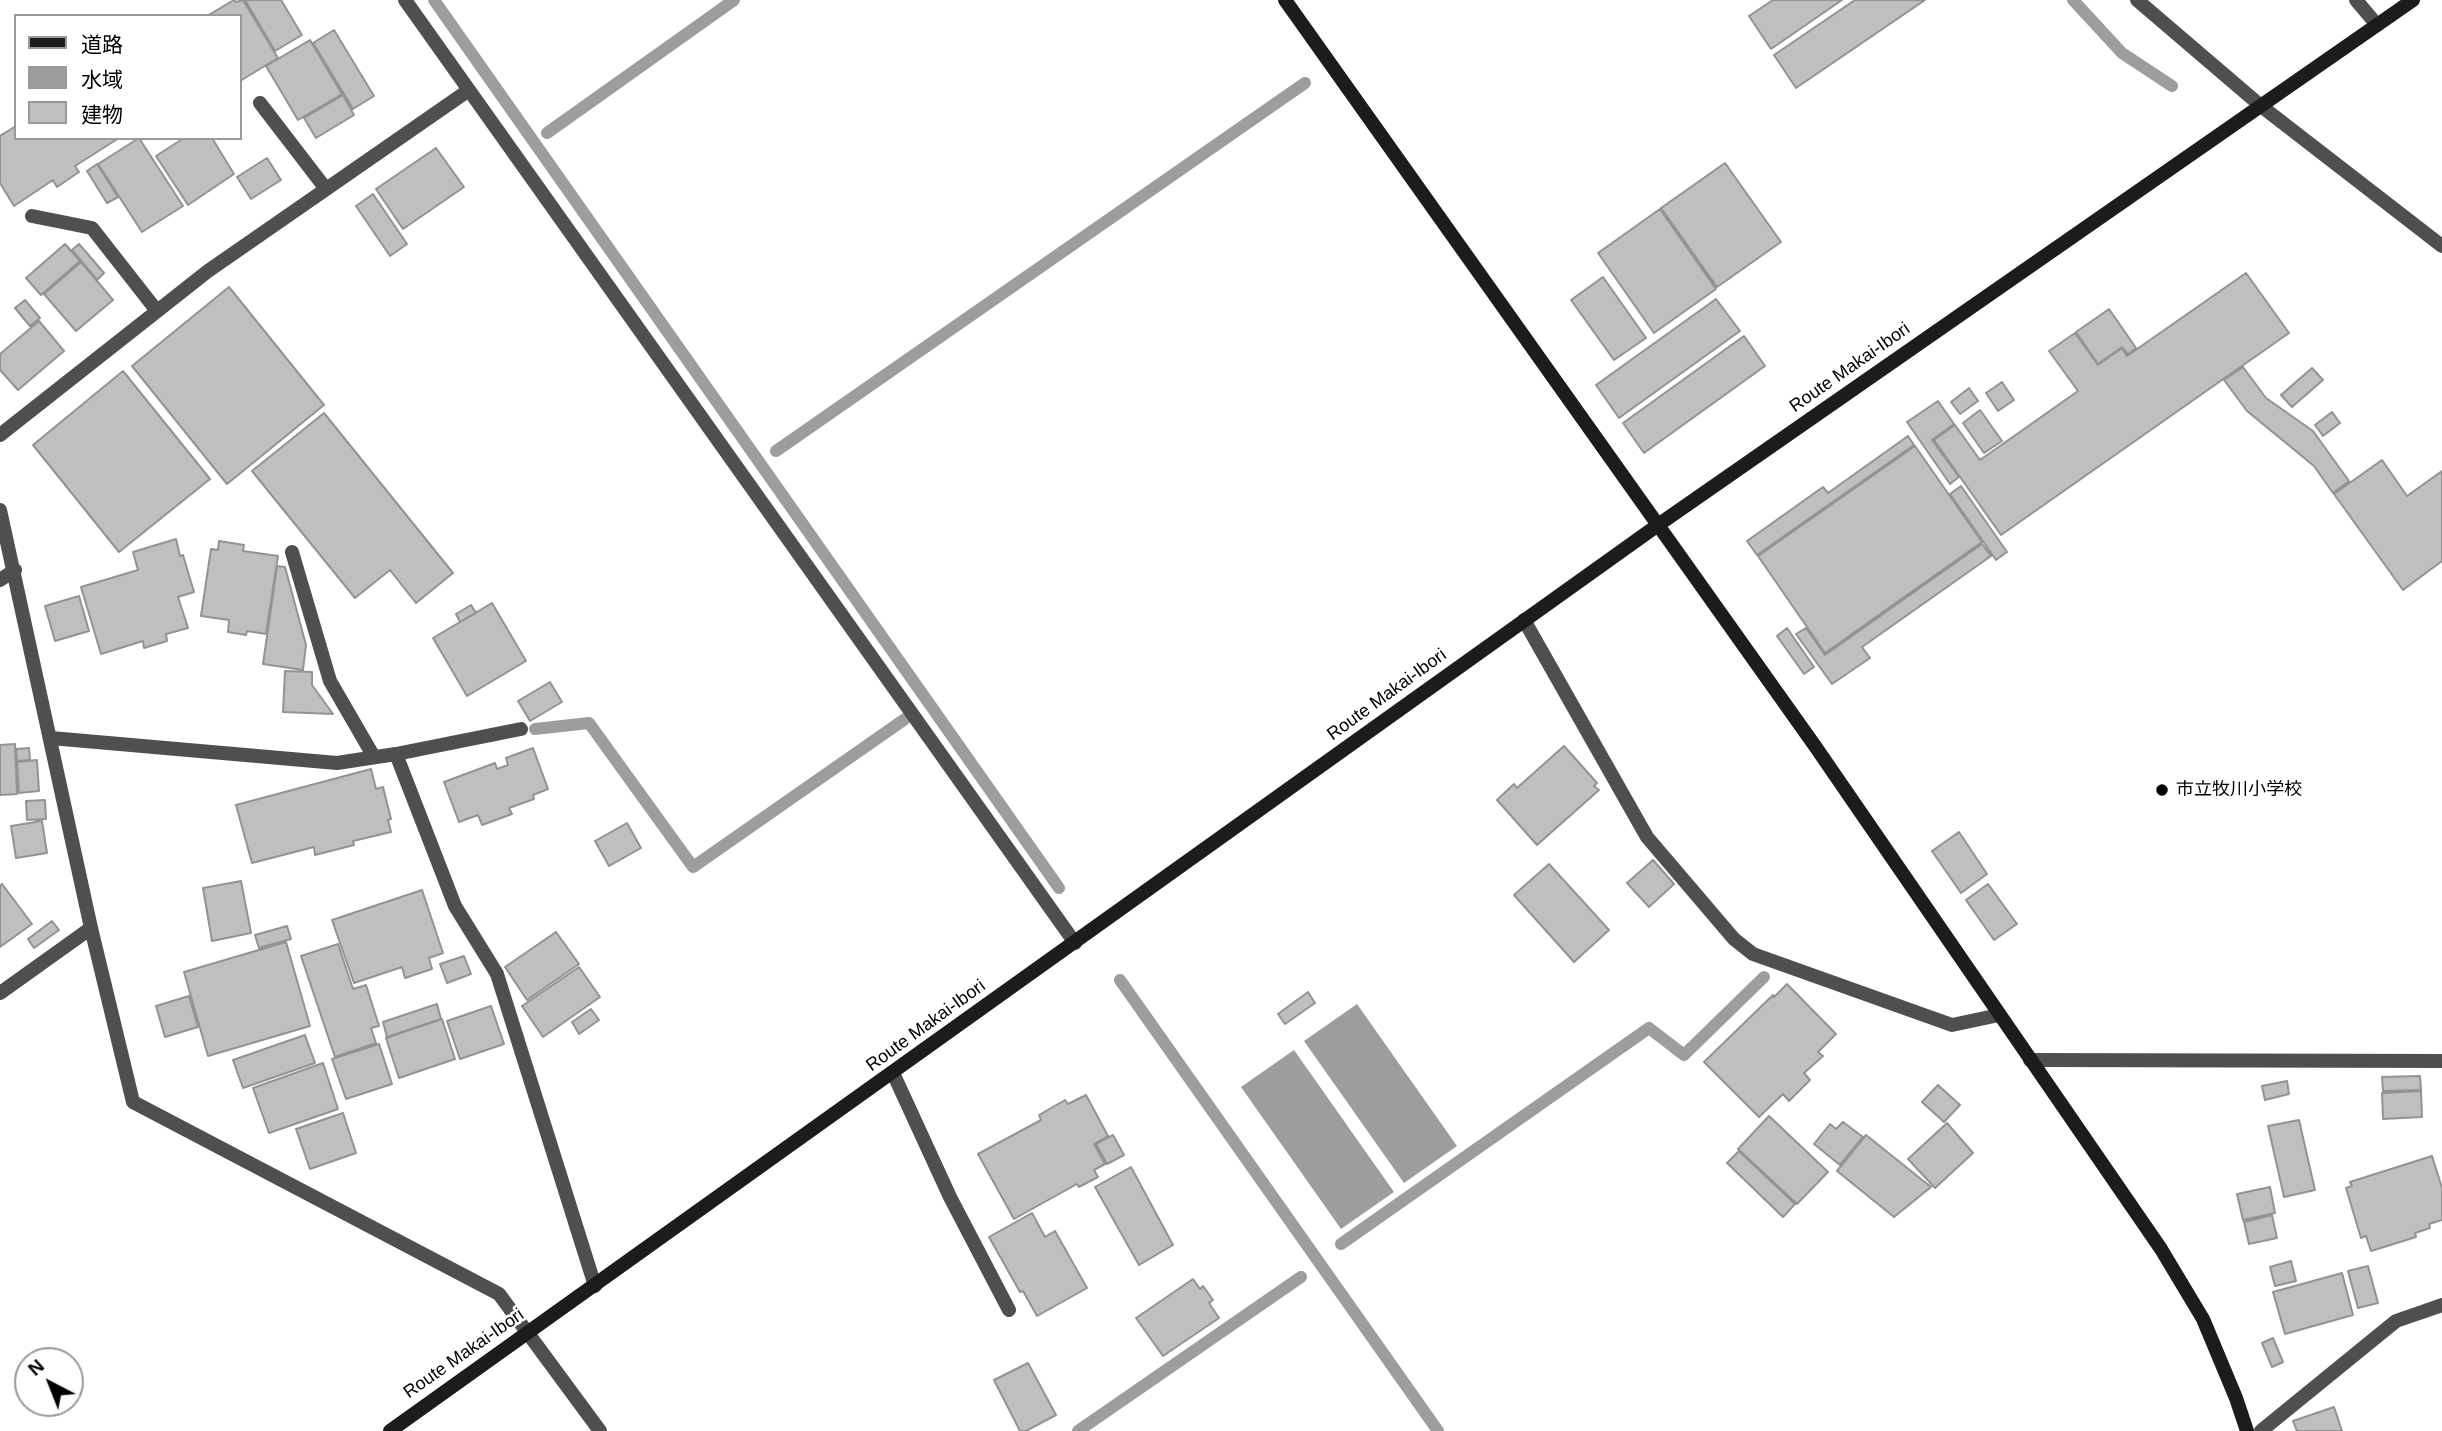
<!DOCTYPE html>
<meta charset="utf-8">
<style>
body{margin:0}
#map{position:relative;width:2442px;height:1431px;overflow:hidden;background:#fff;font-family:Arial,"Noto Sans JP",sans-serif}
canvas{display:block}
.legend{position:absolute;left:14px;top:14px;width:228px;height:126px;box-sizing:border-box;background:#fff;border:2px solid #999;margin:0;padding:9px 12px;list-style:none;font-size:21px;color:#000}
.legend li{display:flex;align-items:center;gap:14px;height:35px}
.legend b{width:35px;border:2px solid #999}
.north{position:absolute;left:14px;top:1347px;width:70px;height:70px;box-sizing:border-box;background:#fff;border:2px solid #999;border-radius:50%;rotate:318deg;font-size:19px;font-weight:700;line-height:28px;text-align:center;color:#000}
.north::after{content:'';display:block;margin:auto;width:24px;height:32px;background:#000;clip-path:polygon(50% 0,100% 100%,50% 72%,0 100%)}
</style>
<div id="map">
<canvas width="2442" height="1431"></canvas>
<ul class="legend">
<li><b style="height:9px;background:#1c1c1c"></b>道路</li>
<li><b style="height:19px;background:#9d9d9d"></b>水域</li>
<li><b style="height:19px;background:#bfbfbf"></b>建物</li>
</ul>
<div class="north">N</div>
</div>
<script>
const c = document.querySelector('canvas').getContext('2d');
c.lineJoin = 'round';
function paint(path, color) {
  c.fillStyle = color;
  c.fill(path, 'evenodd');
}
function strokePath(path, color, width, dash) {
  c.strokeStyle = color;
  c.lineWidth = width;
  c.lineCap = dash ? 'butt' : 'round';
  c.setLineDash(dash || []);
  c.stroke(path);
}
function label(font, color, halo, rows, align = 'center') {
  c.font = font + ' Arial,"Noto Sans JP",sans-serif';
  c.lineWidth = 5;
  c.setLineDash([]);
  c.textBaseline = 'middle';
  c.strokeStyle = halo;
  c.fillStyle = color;
  for (const [text, x, y, turn = 0] of rows) {
    c.save();
    c.translate(x, y);
    c.rotate((+turn || 0) * Math.PI / 180);
    c.textAlign = isNaN(turn) ? turn : align;
    if (halo) c.strokeText(text, 0, 0);
    c.fillText(text, 0, 0);
    c.restore();
  }
}
paint(new Path2D(`
 M1357,1004L1457,1146L1404,1183L1304,1041Z
 M1294,1050L1394,1192L1341,1229L1241,1087Z`), '#9d9d9d');
strokePath(new Path2D(`
 M434,0L1059,888
 M2073,0L2122,53L2172,86
 M547,133L734,0
 M776,451L1305,83
 M535,729L589,723L693,867L905,719
 M1120,980L1438,1431
 M1341,1244L1649,1028L1684,1055L1764,977
 M1078,1431L1301,1277`), '#9d9d9d', 12);
const building = new Path2D(`
 M234,0L236,2L243,0L278,58L240,81V16H207Z
 M245,0H281L302,35L275,51Z
 M1773,0H1842L1771,49L1749,16Z
 M1855,0H1925L1796,88L1774,55Z
 M334,30L374,96L353,109L313,43Z
 M310,40L342,94L298,120L266,66Z
 M343,95L354,115L316,138L304,118Z
 M16,126V138H119L75,166L79,172L57,187L53,180L14,206L0,183V136Z
 M139,138L183,206L142,232L98,164Z
 M184,138H212L234,174L188,205L156,156Z
 M436,148L464,187L403,229L376,189Z
 M267,158L281,180L251,199L237,177Z
 M1725,163L1781,242L1717,287L1661,208Z
 M97,164L118,197L107,203L87,171Z
 M373,194L407,244L390,256L356,206Z
 M1660,209L1716,289L1654,333L1598,253Z
 M65,244L80,261L41,295L26,278Z
 M79,244L104,273L97,280L72,250Z
 M81,262L113,300L76,331L44,294Z
 M2246,273L2289,333L2001,535L1934,440L1955,425L1980,460L2078,391L2049,351L2075,333L2098,365L2122,348L2127,356Z
 M1603,277L1646,338L1614,360L1571,300Z
 M229,287L324,405L227,484L132,366Z
 M1716,299L1740,331L1619,418L1596,385Z
 M25,300L40,318L30,326L15,308Z
 M2109,309L2136,348L2128,354L2122,347L2098,364L2076,332Z
 M39,321L64,351L18,390L0,370V354Z
 M1744,336L1765,366L1644,453L1623,423Z
 M2243,367L2266,398L2313,431L2349,481L2333,493L2314,466L2247,411L2224,380Z
 M2312,368L2323,380L2292,407L2281,395Z
 M123,371L210,479L119,552L33,445Z
 M2002,382L2014,400L1998,411L1986,393Z
 M1969,388L1978,401L1960,414L1951,402Z
 M1938,401L1954,424L1932,440L1959,477L1950,484L1907,422Z
 M1980,410L2002,441L1984,453L1963,423Z
 M2332,412L2340,423L2323,436L2315,425Z
 M324,413L453,573L416,603L390,570L355,598L252,471Z
 M1908,436L1914,445L1757,555L1747,541L1823,487L1828,493Z
 M1915,446L1982,542L1825,653L1758,556Z
 M2382,460L2407,496L2442,471V561L2403,590L2334,494Z
 M1961,486L2007,552L1996,560L1950,494Z
 M176,539L180,556L183,555L194,592L178,597L188,628L166,634L167,641L144,648L143,641L101,654L81,587L138,570L133,552Z
 M219,541L244,545L243,551L278,556L266,634L247,631L246,635L228,632L229,620L201,616L211,549L218,550Z
 M1982,544L1991,556L1862,647L1870,658L1832,684L1796,634L1806,628L1825,655Z
 M277,566L285,567L306,645L303,670L263,664Z
 M79,596L89,631L55,641L45,606Z
 M492,603L526,661L467,696L433,638Z
 M471,605L476,613L460,622L456,614Z
 M1787,628L1814,667L1804,674L1777,636Z
 M285,671L312,672V685L333,714L283,712Z
 M550,682L562,702L530,721L518,701Z
 M15,744L17,794L0,795V745Z
 M1564,746L1597,783L1594,786L1599,790L1537,845L1497,800L1514,784L1517,788Z
 M29,748L30,760L17,761L16,749Z
 M533,748L548,789L533,795L534,799L509,808L512,814L482,825L478,815L459,822L444,782L495,763L497,769L508,765L506,758Z
 M37,760L39,791L19,793L17,762Z
 M371,769L376,789L383,787L391,819L388,820L391,832L353,841L354,845L315,855L314,847L252,863L236,805Z
 M45,800L46,819L27,820L26,801Z
 M42,821L47,853L16,858L11,826Z
 M627,823L641,848L609,866L595,841Z
 M1959,832L1987,874L1961,893L1932,851Z
 M1653,860L1674,884L1649,907L1627,883Z
 M1549,864L1609,930L1574,962L1514,895Z
 M241,881L251,933L212,941L203,888Z
 M2,884L32,924L0,947V886Z
 M1988,884L2017,924L1994,940L1966,900Z
 M422,890L443,953L429,958L432,969L405,978L402,967L354,983L332,920Z
 M52,921L59,930L34,948L28,939Z
 M287,926L291,939L259,948L255,935Z
 M556,932L579,964L527,1000L505,967Z
 M286,942L310,1026L208,1056L184,972Z
 M338,944L353,989L366,985L379,1026L371,1028L376,1043L335,1057L301,956Z
 M464,956L471,974L447,983L440,964Z
 M579,967L600,997L543,1037L522,1006Z
 M1787,984L1836,1034L1818,1052L1823,1056L1804,1073L1810,1080L1789,1101L1783,1094L1759,1117L1704,1062L1773,995L1774,997Z
 M1308,992L1315,1003L1285,1024L1278,1014Z
 M189,996L198,1027L165,1037L156,1006Z
 M437,1004L441,1019L387,1037L383,1022Z
 M491,1006L504,1044L460,1059L447,1021Z
 M591,1009L599,1020L579,1034L572,1022Z
 M442,1019L455,1059L399,1078L386,1038Z
 M305,1035L315,1063L243,1088L233,1060Z
 M379,1044L392,1084L346,1099L332,1059Z
 M323,1063L338,1109L269,1133L253,1088Z
 M2420,1076L2421,1090L2383,1091L2382,1077Z
 M2287,1081L2289,1094L2265,1100L2262,1086Z
 M1938,1085L1960,1105L1944,1122L1922,1102Z
 M2421,1091L2422,1117L2383,1119L2382,1093Z
 M1086,1095L1108,1136L1094,1144L1105,1164L1094,1170L1098,1177L1079,1187L1077,1184L1014,1219L978,1154L1041,1120L1039,1115L1065,1100L1068,1104Z
 M343,1113L356,1153L310,1169L296,1129Z
 M1769,1116L1828,1172L1797,1204L1738,1149Z
 M2299,1120L2315,1190L2284,1197L2268,1126Z
 M1843,1122L1863,1137L1840,1165L1814,1144L1830,1124L1836,1129Z
 M1947,1123L1973,1153L1935,1188L1908,1159Z
 M1113,1135L1124,1155L1107,1164L1096,1144Z
 M1866,1135L1931,1187L1894,1217L1837,1171Z
 M1739,1151L1795,1204L1783,1217L1727,1163Z
 M2432,1156L2442,1188V1220L2429,1224L2430,1228L2415,1233L2416,1237L2371,1251L2366,1236L2361,1238L2346,1188L2352,1186L2350,1182Z
 M1131,1167L1173,1245L1139,1265L1095,1187Z
 M2270,1187L2275,1213L2243,1220L2237,1194Z
 M1032,1213L1045,1237L1055,1231L1087,1288L1037,1316L1023,1291L1020,1292L989,1237Z
 M2272,1215L2277,1238L2249,1244L2244,1222Z
 M2291,1261L2296,1281L2275,1286L2270,1267Z
 M2368,1266L2378,1303L2358,1308L2348,1271Z
 M2342,1273L2353,1315L2285,1334L2273,1292Z
 M1193,1279L1200,1289L1203,1286L1213,1300L1209,1303L1219,1318L1163,1356L1136,1318Z
 M2273,1338L2283,1362L2272,1367L2262,1343Z
 M1028,1363L1056,1415L1026,1431H1020L994,1380Z
 M2334,1407L2342,1431H2297L2293,1421Z`);
paint(building, '#bfbfbf');
strokePath(building, '#939393', 2);
strokePath(new Path2D(`
 M2356,0L2377,25
 M260,103L326,189
 M32,216L92,228L157,311
 M292,552L330,681L374,757
 M396,754L521,729
 M893,1073L950,1197L1009,1310`), '#4f4f4f', 14);
strokePath(new Path2D(`
 M405,0L1075,943
 M2137,0L2261,106L2442,246
 M0,435L208,271L469,90
 M0,510L91,928L133,1102L499,1294L600,1431
 M0,580L15,570
 M1524,620L1647,837L1734,939L1753,954L1952,1025L1999,1015
 M51,738L337,763L396,754L455,906L497,974L595,1286
 M0,993L91,928
 M2030,1060L2442,1061
 M2261,1431L2396,1321L2442,1305`), '#4f4f4f', 14);
strokePath(new Path2D(`
 M1285,0L1815,746L2161,1249L2203,1319L2236,1398L2247,1431
 M390,1431L1658,525L2413,0`), '#1c1c1c', 14);
for (const [x, y, r, color] of [
 [2162,790,7,"#000"]
]) {
  const dot = new Path2D();
  dot.arc(x, y, r, 0, 2 * Math.PI);
  c.fillStyle = color;
  c.fill(dot);
  strokePath(dot, '#fff', 2.5);
}
label('18px', '#000', '#fff', [
 ["Route Makai-Ibori",1850,368,-35],
 ["Route Makai-Ibori",1387,695,-36],
 ["Route Makai-Ibori",926,1026,-36],
 ["Route Makai-Ibori",464,1354,-35]
]);
label('18px', '#000', '#fff', [
 ["市立牧川小学校",2176,790]
], 'left');
</script>
